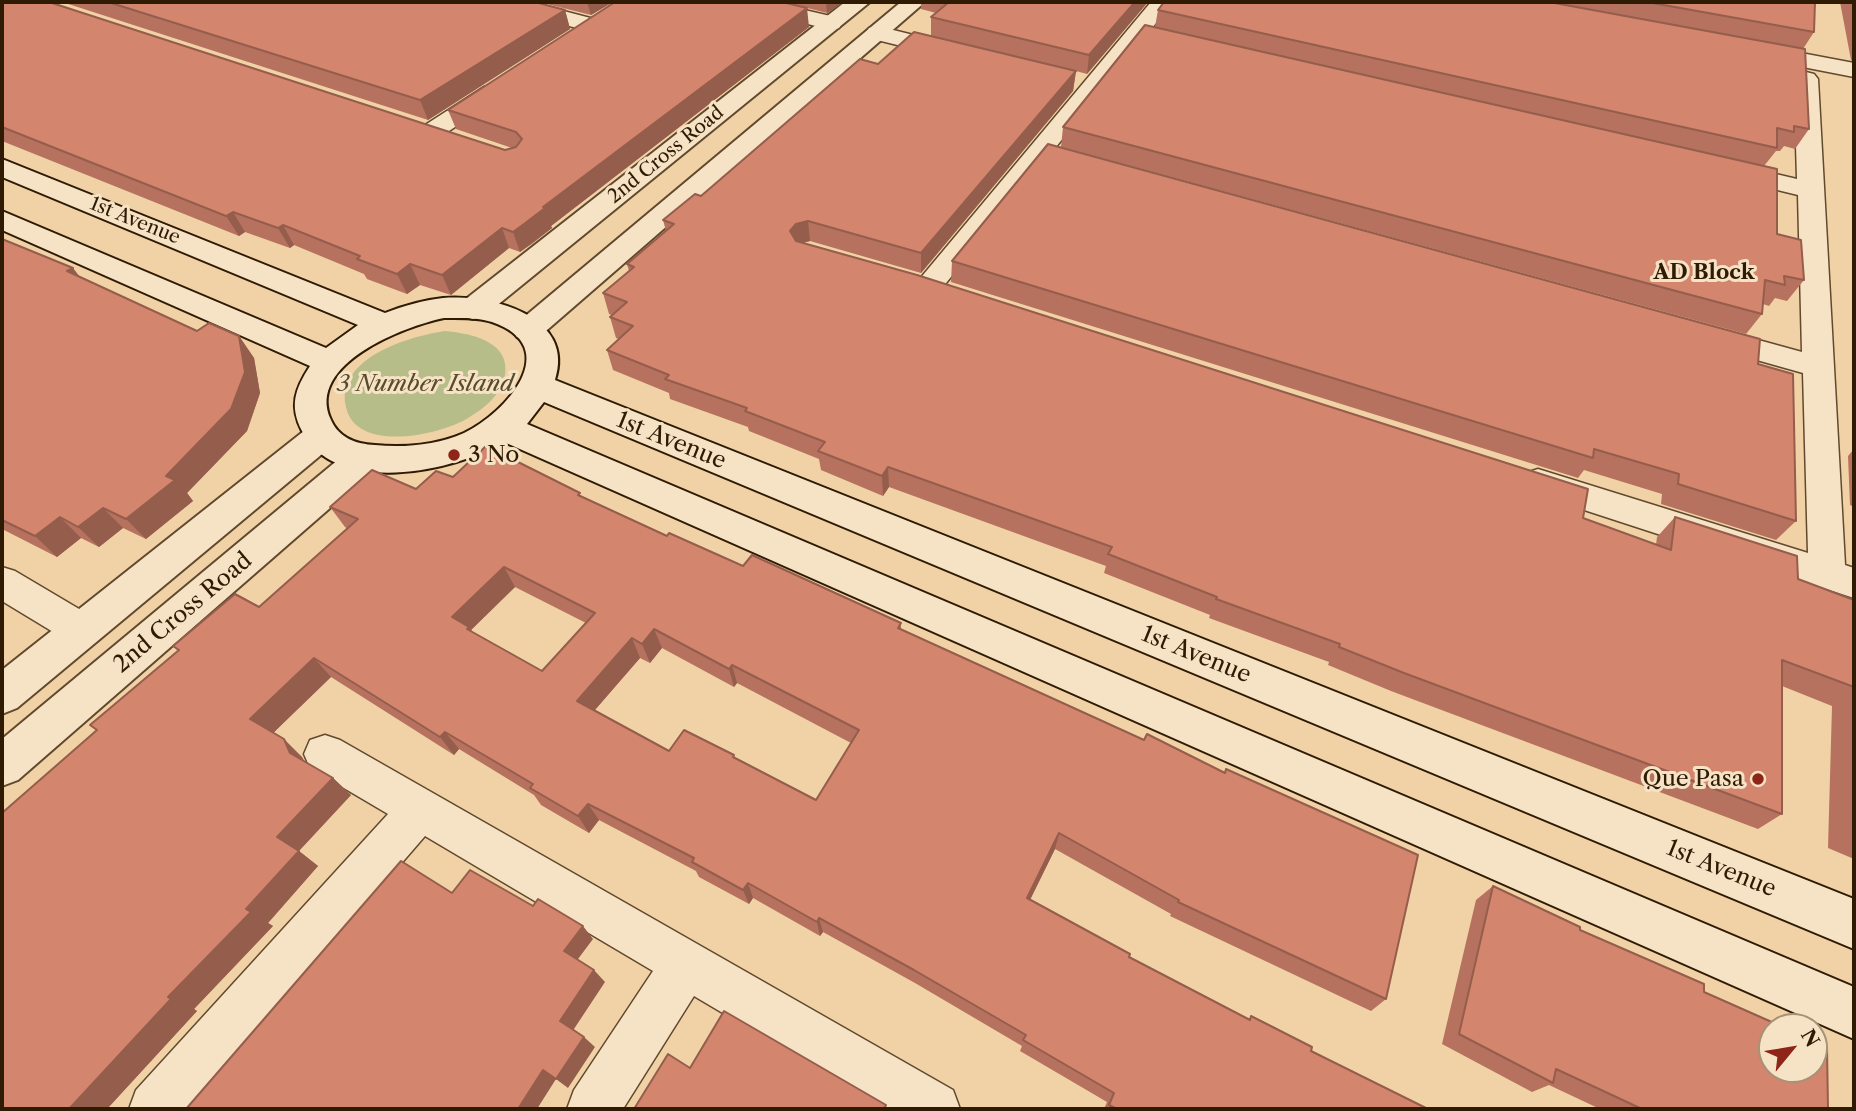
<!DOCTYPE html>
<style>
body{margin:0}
#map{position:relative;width:1856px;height:1111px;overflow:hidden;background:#f1d2a6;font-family:"Libre Caslon Text",serif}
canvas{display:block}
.frame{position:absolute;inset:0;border:4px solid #2f1b03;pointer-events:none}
.north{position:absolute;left:1758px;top:1013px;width:70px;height:70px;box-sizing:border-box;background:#f6e2c5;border:2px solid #a69277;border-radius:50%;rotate:60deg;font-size:19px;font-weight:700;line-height:28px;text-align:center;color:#2f1b03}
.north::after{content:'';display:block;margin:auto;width:24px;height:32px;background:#8f2418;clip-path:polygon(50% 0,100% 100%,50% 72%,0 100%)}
</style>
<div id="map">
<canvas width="1856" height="1111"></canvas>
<div class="frame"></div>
<div class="north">N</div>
</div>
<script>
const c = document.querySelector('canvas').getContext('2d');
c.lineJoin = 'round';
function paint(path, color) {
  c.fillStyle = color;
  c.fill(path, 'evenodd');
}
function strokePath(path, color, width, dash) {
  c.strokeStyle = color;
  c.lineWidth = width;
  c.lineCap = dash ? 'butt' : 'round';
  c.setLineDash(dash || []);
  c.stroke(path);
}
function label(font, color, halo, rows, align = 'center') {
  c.font = font + ' "Libre Caslon Text",serif';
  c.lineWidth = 6;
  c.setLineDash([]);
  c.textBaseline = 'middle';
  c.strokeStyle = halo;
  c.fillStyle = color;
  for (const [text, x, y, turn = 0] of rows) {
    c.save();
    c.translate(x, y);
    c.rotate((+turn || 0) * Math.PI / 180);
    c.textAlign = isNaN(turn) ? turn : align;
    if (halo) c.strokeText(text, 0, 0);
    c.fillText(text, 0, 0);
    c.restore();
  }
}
paint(new Path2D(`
 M445,331C469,333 511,341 505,375C501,395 485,408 468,418C441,435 356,454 346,407C335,358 410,336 445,331Z`), '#b7bd89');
const minor = new Path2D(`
 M495,2H529L602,21L605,26L602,31L594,33L499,6Z
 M734,2H770L839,18L842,23L839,28L831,30L738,6Z
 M1151,2H1173L938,293L928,296L918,293L913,287L918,281Z
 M877,26L962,47L965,52L962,57L954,59L869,38L866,33L869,28Z
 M1780,49L1854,63V77L1772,61L1769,56L1772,51Z
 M1806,72L1814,74L1818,79L1845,565L1854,568V598L1526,491L1521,482L1526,473L1538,469L1808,553L1803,373L1700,344L1696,337L1700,330L1711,327L1802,352L1798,195L1720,176L1716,171L1720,166L1729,163L1797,179L1794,79L1798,74Z
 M492,85L500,87L504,92L500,97L440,137L431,139L422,137L419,132L422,127L484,87Z
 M2,567L15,571L96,619L101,630L96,641L82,646L68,641L2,601Z
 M325,735L340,740L953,1090L960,1109H885L694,996L623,1109H567L574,1090L653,971L425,836L189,1109H129L136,1090L388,814L310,768L304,754L310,740Z`);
const tertiary = new Path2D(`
 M845,2H870L484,316L473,319L462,316L457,309L462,302Z
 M901,2H925L539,337L528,340L517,337L512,330L517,323Z
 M321,423L333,427L338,436L333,445L17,708L2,714V670L309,427Z
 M364,445L377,449L382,458L377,467L18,780L2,786V739L351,449Z`);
const secondary = new Path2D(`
 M2,159L385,313C403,306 424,300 443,298C491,294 576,316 555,380L1854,899V949L544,402L527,424L1854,987V1039L504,442C453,472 335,497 302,431C289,406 295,389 310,366L2,230V211L326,348L358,325L2,177ZM444,318C459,318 477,317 492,322C565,347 506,413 464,433C437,445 404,448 375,445C356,444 339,438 331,420C305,364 405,326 444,318Z`);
strokePath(minor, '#60492c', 3);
strokePath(tertiary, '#60492c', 4);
strokePath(secondary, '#2f1b03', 4);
paint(minor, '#f6e2c5');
paint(tertiary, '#f6e2c5');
paint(secondary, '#f6e2c5');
paint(new Path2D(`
 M2,2L505,150L512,148L456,129L448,110L615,2H844L827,13L795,5L809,27L551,226L552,228L532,244L520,252L509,248L451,295L420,285L407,294L367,279L364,274L294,245L290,248L245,232L239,236L2,141Z
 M62,2H535L565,10L570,29L428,120Z
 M539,2H613L591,15Z
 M921,2H1148L1087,74L1076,71L1073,91L921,273L810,241L803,243L1656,545L1657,537L1675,517L1798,579L1854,600V859L1828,848L1832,706L1782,686V814L1758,829L1391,691L1328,665L1329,662L1209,618L1210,615L1104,573L1106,566L889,487L883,496L821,470L819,459L749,431L748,427L670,399L669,393L613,370L607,350L619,339L616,338L610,317L612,315L609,314L603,293L629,271L627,264L666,231L663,220L701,196L878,64L931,36V17L936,13L921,9Z
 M1164,2H1815L1814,32L1803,49L1809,129L1795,149L1784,146L1780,151H1776L1764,166L1777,234L1804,280L1787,301L1775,298L1769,306L1763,304L1762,314L1746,334L1061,147L1063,127L1155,27L1158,10Z
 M1840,2H1854V62L1851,60Z
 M2,239L81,278L197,331L239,336L254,358L260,393L247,431L187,493L193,501L146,539L123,528L99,547L81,538L57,557L2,529Z
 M952,261L1758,364L1796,521L1776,540L1661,504L1662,494L1584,470L1578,478L951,282Z
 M1854,449V507L1850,505L1848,456Z
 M453,477L582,497L667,536L743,566L901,623V630L1386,999L1371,1011L1170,916L1171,914L1055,849L1030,900L1129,957L1249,1019L1251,1016L1311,1051L1428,1109H1104L1107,1102L1020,1051L1022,1046L915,983L823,932L820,936L753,898L749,904L699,877L696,871L599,820L589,833L541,805L534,795L459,749L454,755L331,677L273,733L302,757L304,761L333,778L351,795L299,851L318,866L268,923L273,926L194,1009L197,1011L107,1109H2L97,730L178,651L173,646L259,607L348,529L345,527L330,507L416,489ZM515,587L586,623L542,671L472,632L471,630ZM662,648L734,687L737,683L851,743L816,800L736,758L669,751L595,710L640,658L650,663Z
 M1493,886L1704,992L1828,1109H1600L1549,1085L1532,1092L1442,1044L1476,900Z`), '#b6725e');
paint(new Path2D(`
 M587,2H613L591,15Z
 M826,2H844L827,13Z
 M1135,2H1148L1087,74L1089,55Z
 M807,8L809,27L551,226L552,228L520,252L513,232L543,207Z
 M565,10L570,29L428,120L420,100Z
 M1076,71L1073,91L921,273V253Z
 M233,212L245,232L239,236L226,216Z
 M808,221L810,241L798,244L790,231L796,224Z
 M283,225L294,245L290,248L278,228Z
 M502,228L509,248L451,295L442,275Z
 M410,264L420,285L407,294L397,274Z
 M73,268L90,290L67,271Z
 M239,336L254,358L260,393L247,431L187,493L193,501L146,539L126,519L166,476Z
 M888,467L889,487L883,496L882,476Z
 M103,508L123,528L99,547L78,527Z
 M60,517L81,538L57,557L35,536Z
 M504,567L515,587L471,630L482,647L452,617Z
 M654,629L662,648L650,663L642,644Z
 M632,638L640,658L587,719L577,701Z
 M314,658L331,677L269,737L250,719Z
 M732,665L737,683L734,687L729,669Z
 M445,732L459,749L454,755L440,737Z
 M284,739L302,757L309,770L290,753Z
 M333,778L351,795L297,853L277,837Z
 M588,804L599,820L589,833L578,816Z
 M1059,833L1055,849L1024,912L1027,898Z
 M299,851L318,866L268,923L273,926L194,1009L197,1011L107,1109H69Z
 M748,883L753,898L749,904L743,890Z
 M819,918L823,932L820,936L817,922Z
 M583,926L593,939L575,963L564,951Z
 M594,970L605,982L572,1032L560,1021Z
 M584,1037L595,1047L568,1088L556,1079Z
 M543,1070L556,1079L537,1109H518Z`), '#945d4c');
const building = new Path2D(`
 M2,2H49L505,150L516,147L522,139L516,132L448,110L615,2H782L807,8L543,207L545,208L524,224L513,232L502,228L442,275L410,264L397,274L357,259L360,256L283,225L278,228L233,212L226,216L2,127Z
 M108,2H535L565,10L420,100Z
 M949,2H1135L1089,55L931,17Z
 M1164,2H1549L1805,49L1809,129L1794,126V132L1777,128V148L1158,10Z
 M1647,2H1815L1814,32Z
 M1145,25L1777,169V234L1801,240L1804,280L1784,276L1785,285L1765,280L1762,314L1063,127Z
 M914,32L1076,71L921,253L808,221L796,224L790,231L796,241L917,275L1588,489L1583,518L1671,550L1675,517L1797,556L1798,579L1854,600V687L1782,660V814L1404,673L1339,647L1340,644L1216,599L1217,597L1108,554L1112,547L888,467L882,476L818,451L825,442L745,411L747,408L665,379L669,375L607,350L633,326L610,317L627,302L603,293L634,267L627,264L674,224L663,220L695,194L701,196L860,59L878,64Z
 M1048,144L1760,339L1758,364L1793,374L1796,521L1678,484L1679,474L1594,449L1593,458L952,261Z
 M2,239L73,268L67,271L197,331L209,323L239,336L245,372L231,409L166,476L175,480L126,519L103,508L78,527L60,517L35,536L2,520Z
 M486,446L580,493L578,495L667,536L669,533L743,566L752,555L901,623L898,628L1144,740L1147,734L1225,773L1226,769L1418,855L1386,999L1178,902L1179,900L1059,833L1027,898L1130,954L1129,957L1250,1020L1251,1016L1312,1047L1311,1051L1428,1109H1117L1109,1105L1114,1093L1023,1040L1026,1035L914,970L819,918L817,922L748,883L743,890L692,862L694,858L588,804L578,816L530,788L533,784L445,732L440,737L314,658L250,719L284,739L290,753L333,778L277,837L299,851L246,909L251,912L168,997L171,999L69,1109H2V813L97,730L90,725L179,650L173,646L235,594L259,607L358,519L330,507L372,470L416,489L436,471L453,477ZM504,567L595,613L542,671L467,629L469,627L452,617ZM654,629L729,669L732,665L859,730L816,800L733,757L734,755L684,730L669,751L577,701L632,638L642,644Z
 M401,861L452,893L470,870L533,906L538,899L583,926L564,951L594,970L560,1021L584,1037L556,1079L543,1070L518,1109H186Z
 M1493,886L1580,927V930L1704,984V992L1783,1027H1772V1069H1814V1041L1827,1047L1828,1109H1642L1556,1069L1553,1083L1459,1034Z
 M724,1011L886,1105L884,1109H634L668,1054L690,1068Z`);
paint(building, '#d4856d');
strokePath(building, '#945d4c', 2);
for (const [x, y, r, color] of [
 [454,455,7,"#8f2418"],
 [1758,779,7,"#8f2418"]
]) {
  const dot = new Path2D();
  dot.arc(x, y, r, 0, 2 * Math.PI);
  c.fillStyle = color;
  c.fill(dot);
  strokePath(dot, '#f6e2c5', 2.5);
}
label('19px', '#2f1b03', '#f6e2c5', [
 ["2nd Cross Road",666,155,-39],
 ["1st Avenue",135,221,22]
]);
label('bold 21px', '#2f1b03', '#f6e2c5', [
 ["AD Block",1704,273]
]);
label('italic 23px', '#584c2b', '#f6e2c5', [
 ["3 Number Island",425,384]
]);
label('23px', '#2f1b03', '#f6e2c5', [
 ["1st Avenue",671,441,22],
 ["2nd Cross Road",183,613,-40],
 ["1st Avenue",1196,655,22],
 ["1st Avenue",1721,869,22]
]);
label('23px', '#2f1b03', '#f6e2c5', [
 ["3 No",468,455],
 ["Que Pasa",1744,779,"right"]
], 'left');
</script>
